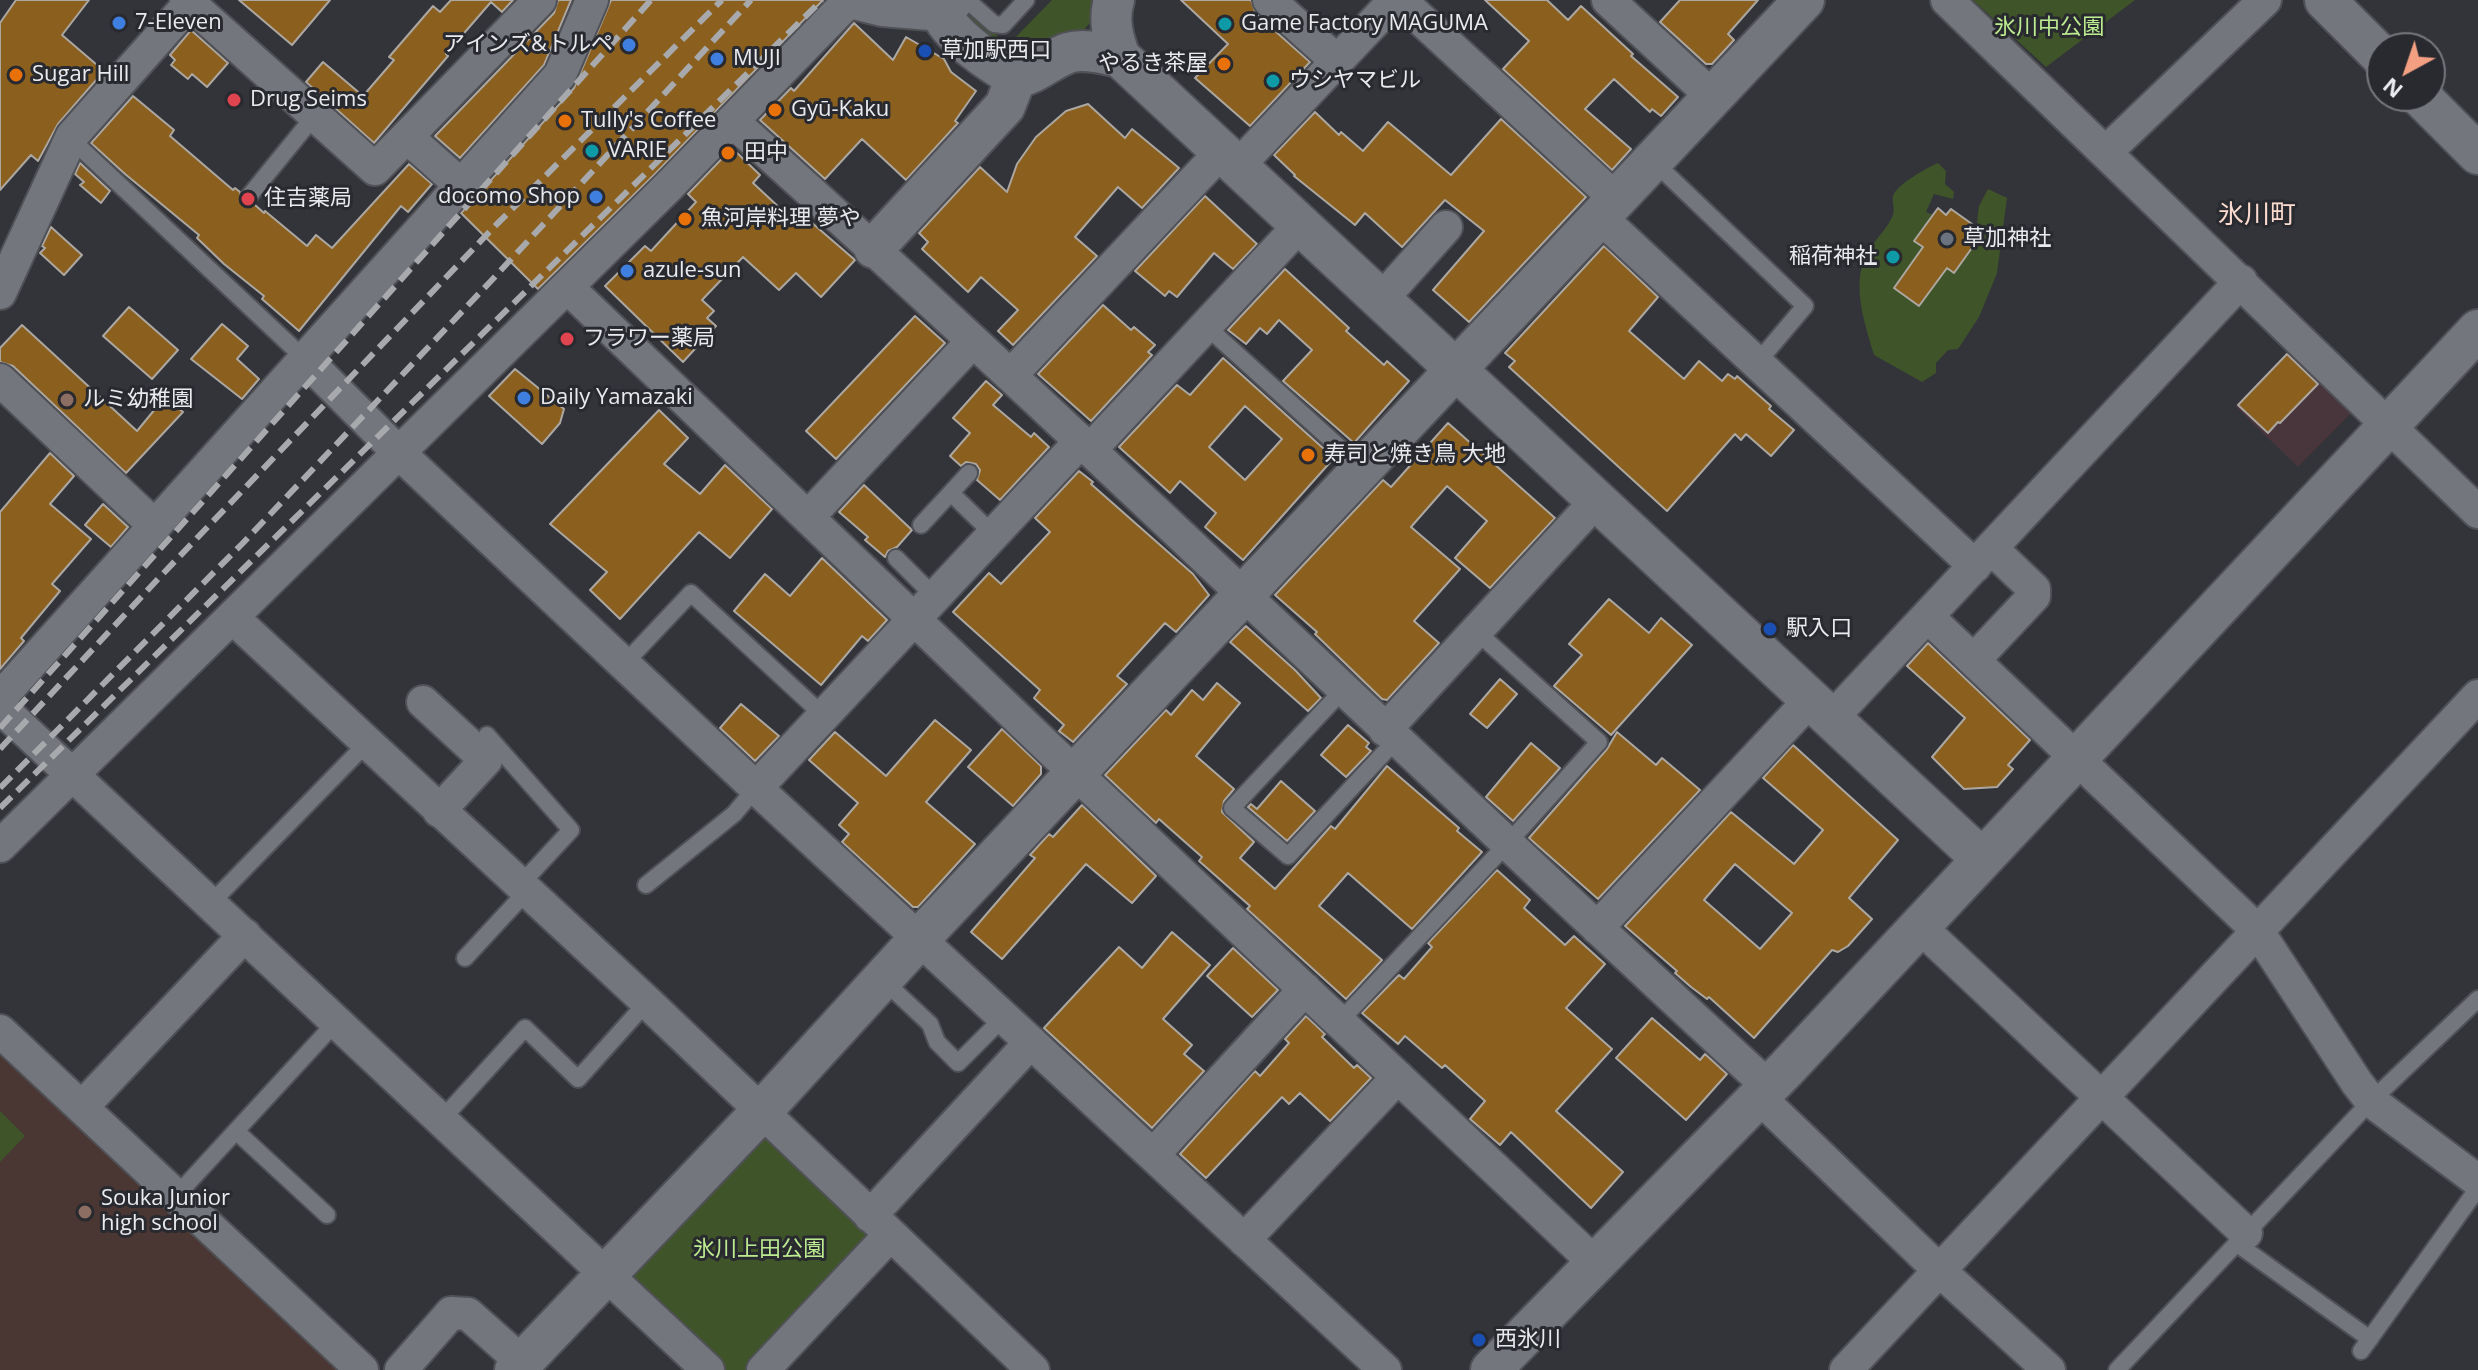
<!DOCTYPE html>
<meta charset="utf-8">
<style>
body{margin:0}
#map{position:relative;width:2478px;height:1370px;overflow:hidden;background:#32343a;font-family:"Open Sans",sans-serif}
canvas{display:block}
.north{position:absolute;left:2366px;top:32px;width:80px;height:80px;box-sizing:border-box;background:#282a30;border:2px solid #75777c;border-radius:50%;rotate:220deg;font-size:22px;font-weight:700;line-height:32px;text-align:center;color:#e9eaee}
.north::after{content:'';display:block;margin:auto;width:28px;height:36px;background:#f39f82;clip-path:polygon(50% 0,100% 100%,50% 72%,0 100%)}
</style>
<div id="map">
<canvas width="2478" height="1370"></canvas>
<div class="north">N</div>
</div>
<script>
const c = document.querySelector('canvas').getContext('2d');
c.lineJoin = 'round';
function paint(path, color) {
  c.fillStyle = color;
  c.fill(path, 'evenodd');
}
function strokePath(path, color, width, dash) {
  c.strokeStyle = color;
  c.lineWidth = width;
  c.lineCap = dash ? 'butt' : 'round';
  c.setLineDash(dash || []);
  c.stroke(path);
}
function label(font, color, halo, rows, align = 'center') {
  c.font = font + ' "Open Sans","Noto Sans JP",sans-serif';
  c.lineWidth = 6;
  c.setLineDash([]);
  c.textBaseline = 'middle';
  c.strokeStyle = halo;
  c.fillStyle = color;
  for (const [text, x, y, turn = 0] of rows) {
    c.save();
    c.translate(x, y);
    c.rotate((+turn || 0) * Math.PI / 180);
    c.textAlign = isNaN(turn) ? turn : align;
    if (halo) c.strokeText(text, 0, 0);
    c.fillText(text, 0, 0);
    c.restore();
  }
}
paint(new Path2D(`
 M2296,346L2358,406L2298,467L2236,407Z`), '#49353c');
paint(new Path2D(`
 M0,1054L338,1370H0Z`), '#4a3633');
paint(new Path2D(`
 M1052,0H1100L1098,14L1080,34L1025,55L1006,50L968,19L972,14L1006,43H1010Z
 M1973,0H2135L2046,67Z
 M1938,163L1946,171L1945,184L1954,192L1953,199L1934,194L1926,212L1976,231L1979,206L1988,189L2007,198L1997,273L1979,317L1958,349L1948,350L1936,363V373L1922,382L1874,355C1865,324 1852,288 1865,257C1872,242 1887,230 1893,215C1895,209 1892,202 1893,196C1897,184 1927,168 1938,163Z
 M0,1111L25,1136L0,1162Z
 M765,1133L870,1231V1240L749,1370H726L630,1281Z`), '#3f5529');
const building = new Path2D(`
 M16,0H89L62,35L104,71L58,124L38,161L31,155L0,190V23Z
 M239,0H330L292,45Z
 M451,0H513L502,12L491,2L446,54L448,56L374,143L306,82L323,62L363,96L394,60L389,57L433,6L440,12Z
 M558,0H571L544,65L460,158L435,136L554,13Z
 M611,0H823L655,174L538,289L461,213L574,88Z
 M1181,0H1251L1256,14L1310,62L1250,126L1195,78L1228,44Z
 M1485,0H1547L1568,20L1581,6L1633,54L1631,56L1678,97L1661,116L1652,109L1650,112L1614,79L1585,109L1631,149L1612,170L1503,69L1529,41Z
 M1680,0H1758L1728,34L1734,40L1712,64H1706L1660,22Z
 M854,23L893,60L906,37L944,59L951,72L976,91L955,121L958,123L906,180L862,139L825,179L760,120L791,88L794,91Z
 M191,30L228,63L207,87L192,74L188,79L171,65L175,60L170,55Z
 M133,96L174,130L170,136L233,190L235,188L240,192L243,203L255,205L264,213L265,211L307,246L316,235L332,248L409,164L432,184L408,212L401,206L299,331L262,299L264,296L224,264L197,238L199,235L125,174L91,143Z
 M1088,104L1125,138L1132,129L1179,168L1142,208L1118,187L1075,237L1097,256L1013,345L998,331L1018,310L981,277L968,292L922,249L928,242L919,233L980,167L1007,192L1017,164L1036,137L1066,111Z
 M1315,112L1339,135L1341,132L1363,151L1388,122L1451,175L1501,119L1586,197L1469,322L1433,290L1484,231L1445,200L1402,247L1365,213L1355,225L1294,176L1295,175L1274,155Z
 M732,148L760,175L753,183L797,224L804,216L855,260L821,297L796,273L779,290L743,257L702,300L714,311L707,318L716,326L683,362L605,286L645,246L651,251L696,202L688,194Z
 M80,163L110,191L101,203L80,185L84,182L75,174Z
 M1205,196L1257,244L1233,269L1214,253L1177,297L1169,291L1165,296L1135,271Z
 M1938,208L1946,215L1951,209L1972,224L1968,230L1979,238L1954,273L1947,268L1919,306L1894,288L1923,247L1914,241Z
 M51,227L82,255L64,275L40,253L45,248L42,246Z
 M1604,246L1658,297L1629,331L1684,379L1699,361L1722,381L1728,374L1735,379L1737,376L1771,406L1769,409L1794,430L1771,456L1746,434L1741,440L1735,434L1667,511L1509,367L1515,361L1505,353Z
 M1285,269L1349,328L1346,331L1384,365L1387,361L1409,381L1354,443L1283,381L1312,350L1279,320L1267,334L1260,328L1246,344L1228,330Z
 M1103,305L1131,330L1134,327L1155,345L1148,352L1152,355L1091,421L1038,374Z
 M129,307L178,350L152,379L103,336Z
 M915,316L945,343L836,459L806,431Z
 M222,324L248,346L237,359L259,379L242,399L191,359Z
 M22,325L137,431L165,397L183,412L126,473L13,366L0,362V348Z
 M2287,354L2318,384L2280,423L2278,422L2268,433L2238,405Z
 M1223,358L1334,458L1243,560L1205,527L1216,513L1180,481L1170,493L1119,447L1177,385L1190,395ZM1245,406L1282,439L1245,480L1209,447Z
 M515,369L564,409L560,423L542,444L489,396Z
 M986,381L1002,395L993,405L1031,437L1034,433L1049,447L1000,500L977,480L980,470L976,464L966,462L961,466L950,456L970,433L953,418Z
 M659,410L688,438L664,464L700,494L725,465L772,509L730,558L699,532L620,619L590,590L607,572L550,524Z
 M1448,423L1555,518L1490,588L1455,558L1487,521L1447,486L1411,527L1460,569L1414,621L1439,643L1387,700L1382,699L1315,634L1317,632L1275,595L1383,480L1391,487Z
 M50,453L74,476L50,504L91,539L52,584L60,591L21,638L24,641L0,669V512Z
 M1079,471L1093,482L1091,484L1193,574L1209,595L1176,632L1165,623L1117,676L1127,684L1073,742L1059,731L1064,725L1034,698L1040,690L953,612L989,573L1001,584L1050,532L1035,518Z
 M864,485L912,530L897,547L888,551L885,557L865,540L868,537L839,512Z
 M103,504L128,527L111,547L85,525Z
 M822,558L887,620L868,641L862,636L821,685L734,611L765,574L790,596Z
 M1609,599L1649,633L1661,618L1692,645L1611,735L1554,686L1582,655L1569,644Z
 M1246,626L1295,670L1321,698L1308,711L1230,642Z
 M1928,643L2030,740L2008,765L2013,769L1997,787L1964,789L1932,757L1965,718L1907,666Z
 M1500,679L1517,694L1487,728L1470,714Z
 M1217,683L1240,703L1196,756L1234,789L1224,801L1222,812L1254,842L1240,858L1275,889L1331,826L1335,829L1387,766L1459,828L1457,831L1482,852L1412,929L1348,873L1319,906L1382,960L1346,999L1247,909L1250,906L1199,861L1202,857L1159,819L1156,823L1105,775L1166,710L1171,715L1192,690L1203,700Z
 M741,704L779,736L755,761L720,728Z
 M935,720L971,750L926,802L975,844L918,907H913L842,842L849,834L839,825L858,803L809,760L835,732L886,776Z
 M1348,725L1369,743L1366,747L1371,751L1346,777L1321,755Z
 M1002,729L1041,766V774L1013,806L968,767Z
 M1617,732L1656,765L1662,758L1700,790L1598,899L1529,838L1607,749Z
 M1531,743L1560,768L1513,821L1486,797Z
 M1793,745L1898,840L1849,898L1872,919L1848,946L1838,952L1832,950L1754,1038L1709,997L1707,999L1691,987L1675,973L1677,971L1625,926L1731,812L1794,864L1823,830L1763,778ZM1735,864L1792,913L1760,949L1704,900Z
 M1281,781L1315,811L1287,841L1248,807L1251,804L1257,809Z
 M1082,805L1156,876L1132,903L1086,864L1002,959L971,932L1035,858L1030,855L1049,834L1053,837Z
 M1497,870L1530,900L1524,908L1565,945L1574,936L1605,964L1566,1008L1612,1049L1556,1111L1623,1172L1591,1208L1511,1132L1500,1145L1470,1119L1485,1101L1445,1065L1442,1068L1405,1036L1398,1044L1362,1013L1399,975L1404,979L1432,947L1428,943Z
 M1172,932L1210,965L1163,1019L1192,1045L1184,1054L1204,1071L1152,1128L1044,1028L1119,947L1142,968Z
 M1233,948L1278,990L1252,1017L1207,976Z
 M1306,1016L1325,1034L1322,1037L1354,1068L1357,1065L1371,1078L1330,1121L1300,1093L1289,1104L1282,1097L1206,1178L1180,1154L1255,1071L1260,1076L1289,1043L1285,1039Z
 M1652,1018L1700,1060L1705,1054L1727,1074L1686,1120L1616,1058Z`);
paint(building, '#8b601f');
strokePath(building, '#aca7a1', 2);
const service = new Path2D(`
 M967,0L994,24L1003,25L1026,0
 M71,139L305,359
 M1653,161L1805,306L1757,363
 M250,195L316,114
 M1206,326L1362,468
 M951,493L993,534
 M921,525L969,473
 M896,558L934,596
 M624,664L691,593L823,715
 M1343,690L1232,808L1288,856L1396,740
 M487,735L571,830L520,885
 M646,885L734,814L756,788
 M211,903L366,744
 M465,958L526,892
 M883,980L930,1024L937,1042L958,1063L1004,1017
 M1340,1021L1507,844L1599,742L1477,632
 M442,1119L525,1028L578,1079L647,1002
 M237,1132L327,1215
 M176,1196L337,1021
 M2236,1243L2370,1339
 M2361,1351L2478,1188
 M2117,1370L2371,1101L2478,999`);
const minor = new Path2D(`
 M186,0L375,169L540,0
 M1269,0L1337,61
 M1400,0L1616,199
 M1608,0L1713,97
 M1947,0L2478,512
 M732,121C1084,436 1421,768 1769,1087
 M407,137L462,186
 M2106,152L2265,0
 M1237,167L1395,0
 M1600,217L1975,566
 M567,287L1053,752L1595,1263
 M0,293L72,136L190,3
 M1380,301L1446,227
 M305,359L399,453L756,788L1385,1370
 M1011,375L1221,152
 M0,380L155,526
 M1090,450L1299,226
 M808,517L973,341
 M1928,617L2257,930L2357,1083L2371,1101L2478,1181
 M233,618L647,1002L1033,1370
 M1974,660L2034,596V589L1991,548
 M0,698L560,75L592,0
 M423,702L486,760L439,811
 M0,707L708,1370
 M1830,720L2241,281
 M1385,730L1596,501
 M756,788L1081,441
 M0,846L668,187L843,7L850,2L882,10L942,15
 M1920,927L2246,1233
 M1597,928L1809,701
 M0,1031L362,1370
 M1759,1097L1940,1271L2049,1370
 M82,1107L245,935
 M1153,1155L1305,989
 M870,1216L1031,1042
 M1244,1240L1398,1077
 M401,1370L451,1313L468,1314L522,1362
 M763,1370L890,1235
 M1846,1370L2478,696`);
const tertiary = new Path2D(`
 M953,0L942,15C954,39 993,64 1016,78C1036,74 1049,60 1068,53C1085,48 1104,54 1120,57
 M1114,0C1108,20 1113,38 1120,57L1981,858
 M2325,0L2382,57
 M2420,96L2478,154
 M874,248L1005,106L1016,78
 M515,1370L761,1112L919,939L1804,0
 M1491,1370L1786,1069L2478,330`);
strokePath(service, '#505156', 20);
strokePath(minor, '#505156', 36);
strokePath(tertiary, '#505156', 44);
strokePath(service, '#74767d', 16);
strokePath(minor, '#74767d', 32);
strokePath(tertiary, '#74767d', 40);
strokePath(new Path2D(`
 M0,728L651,0
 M0,749L157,580L497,224L722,0
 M0,788L242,544L490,282L751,0
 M0,808L822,0`), '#a7a9ad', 6, [16, 8]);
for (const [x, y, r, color] of [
 [119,23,8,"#3f7fe0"],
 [1225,24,8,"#0f9aa8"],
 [629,45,8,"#3f7fe0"],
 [925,51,8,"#1a4fb4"],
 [717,59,8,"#3f7fe0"],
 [1224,64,8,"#e8710a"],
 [16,75,8,"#e8710a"],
 [1273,81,8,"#0f9aa8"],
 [234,100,8,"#e0444e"],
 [775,110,8,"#e8710a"],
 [565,121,8,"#e8710a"],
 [592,151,8,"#0f9aa8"],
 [728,153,8,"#e8710a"],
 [596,197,8,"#3f7fe0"],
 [248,199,8,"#e0444e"],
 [685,219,8,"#e8710a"],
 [1947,239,8,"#6b7280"],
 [1893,257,8,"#0f9aa8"],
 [627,271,8,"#3f7fe0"],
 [567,339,8,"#e0444e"],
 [524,398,8,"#3f7fe0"],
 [67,400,8,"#8d6e63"],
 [1308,455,8,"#e8710a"],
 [1770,629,8,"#1a4fb4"],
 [85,1212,8,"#8d6e63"],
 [1479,1340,8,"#1a4fb4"]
]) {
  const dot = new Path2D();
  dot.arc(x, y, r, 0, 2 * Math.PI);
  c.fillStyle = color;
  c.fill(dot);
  strokePath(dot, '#282a30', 3);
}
label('22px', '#e9eaee', '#282a30', [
 ["7-Eleven",135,23],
 ["Game Factory MAGUMA",1241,24],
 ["アインズ&トルペ",613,45,"right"],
 ["草加駅西口",941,51],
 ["MUJI",733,59],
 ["やるき茶屋",1208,64,"right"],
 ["Sugar Hill",32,75],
 ["ウシヤマビル",1289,81],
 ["Drug Seims",250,100],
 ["Gyū-Kaku",791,110],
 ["Tully's Coffee",581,121],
 ["VARIE",608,151],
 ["田中",744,153],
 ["docomo Shop",580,197,"right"],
 ["住吉薬局",264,199],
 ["魚河岸料理 夢や",701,219],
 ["草加神社",1963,239],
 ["稲荷神社",1877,257,"right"],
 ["azule-sun",643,271],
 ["フラワー薬局",583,339],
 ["Daily Yamazaki",540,398],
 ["ルミ幼稚園",83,400],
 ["寿司と焼き鳥 大地",1324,455],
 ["駅入口",1786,629],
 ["Souka Junior",101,1199],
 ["high school",101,1224],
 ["西氷川",1495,1340]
], 'left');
label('22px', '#bdeb90', '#282a30', [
 ["氷川中公園",2049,28],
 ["氷川上田公園",759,1250]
]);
label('26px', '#fcdbcf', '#282a30', [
 ["氷川町",2257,216]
]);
</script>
